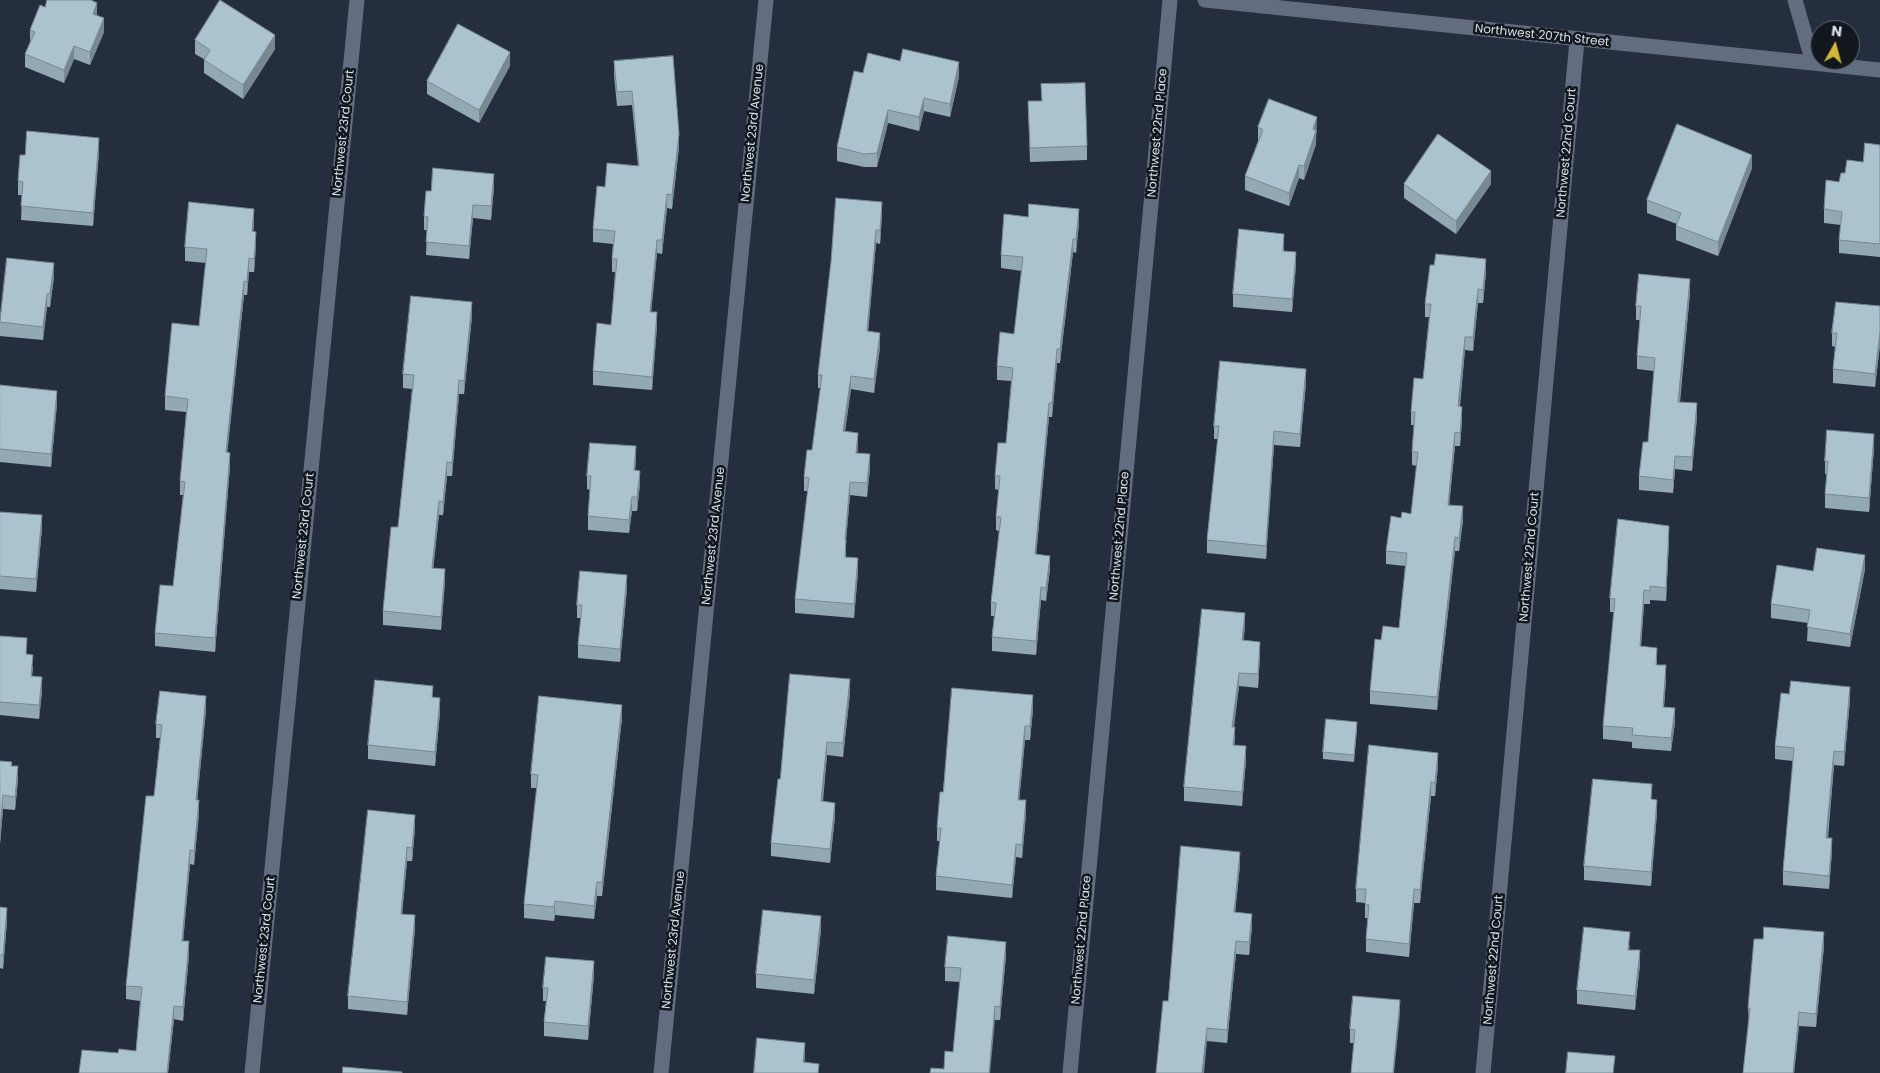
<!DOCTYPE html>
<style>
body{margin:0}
#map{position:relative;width:1880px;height:1073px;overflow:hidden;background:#252e3e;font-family:Poppins,sans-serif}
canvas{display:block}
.north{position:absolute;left:1810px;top:20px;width:50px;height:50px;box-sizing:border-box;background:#12161d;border:1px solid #62676f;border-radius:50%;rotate:7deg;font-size:14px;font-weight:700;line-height:20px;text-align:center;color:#d9e0ea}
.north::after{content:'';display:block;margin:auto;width:18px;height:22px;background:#d3b635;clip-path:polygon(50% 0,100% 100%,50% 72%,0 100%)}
</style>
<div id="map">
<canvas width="1880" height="1073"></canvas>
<div class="north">N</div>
</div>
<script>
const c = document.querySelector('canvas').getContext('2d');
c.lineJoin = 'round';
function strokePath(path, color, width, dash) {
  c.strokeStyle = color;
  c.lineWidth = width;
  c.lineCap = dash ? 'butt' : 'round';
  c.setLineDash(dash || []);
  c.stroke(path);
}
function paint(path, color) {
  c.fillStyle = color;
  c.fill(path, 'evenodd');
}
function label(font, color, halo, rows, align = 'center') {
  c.font = font + ' Poppins,sans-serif';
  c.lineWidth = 5;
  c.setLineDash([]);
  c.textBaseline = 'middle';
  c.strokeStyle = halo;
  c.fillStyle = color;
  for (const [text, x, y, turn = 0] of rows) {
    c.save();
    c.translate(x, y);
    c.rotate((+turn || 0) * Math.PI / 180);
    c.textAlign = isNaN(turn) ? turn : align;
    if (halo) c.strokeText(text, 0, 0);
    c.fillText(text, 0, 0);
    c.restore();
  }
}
strokePath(new Path2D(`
 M1205,0L1880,70
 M1795,0L1813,63
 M252,1073L357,0
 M661,1073L766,0
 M1070,1073L1170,0
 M1483,1073L1577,40`), '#626d7f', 15);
paint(new Path2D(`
 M45,7L97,16L104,32L90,65L74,59L64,83L25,67V54L30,42V30Z
 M195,40L275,49L243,99L204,73V59L195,54Z
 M614,61L679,147L672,209L667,208L662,254L657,253L651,312L657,326L652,390L593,385V371L611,325L615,272H612V259L613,244L593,242V229L605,187L638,165L632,105L617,106L614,75Z
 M510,66L479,123L427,94V81Z
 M863,73L959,76L950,117L924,111L919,131L888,123L877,167H864L837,161V147Z
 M1041,84L1087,146V160L1030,162L1028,101H1042Z
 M1258,127L1317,130L1316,133V144L1304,180L1299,178L1289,206L1245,190V176L1258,141Z
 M1880,145V257L1839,253V240L1841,225L1824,223V209L1845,173L1863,162Z
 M99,152L93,226L21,220L22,195H18V181Z
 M1752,168L1718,256L1676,240V226L1677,224L1647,213V200Z
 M1404,184H1491L1456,234L1404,198Z
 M494,187L491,220L473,218L469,259L426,255L427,230H424V216Z
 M882,215L880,244L876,243L868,331L880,347L874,393L851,389L845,431L858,446L857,453L870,468L867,497L850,495L846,540V558L858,572L854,618L795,613V599L808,491H804V477L812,450L821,388H818V375L831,262Z
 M254,222L253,231L256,245L254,272H249L247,295H244L227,452L230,466L215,652L155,646V633L173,586L183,495H180V481L186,412L165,410V396L199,326L206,263L185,261V247Z
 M1079,223L1076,253L1073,252L1060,363H1057L1052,417H1049L1036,554L1050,569L1046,601L1041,600L1036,655L992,651V637L994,616H991V602L999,531L996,530V517L999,490L995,489V476L1006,443L1011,381L997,380V366L1014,334L1022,271L1001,268V255Z
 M1284,247V251L1296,265L1292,312L1233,307V294Z
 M1486,272L1483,303H1478L1473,351L1465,350L1460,406L1462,420L1460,446H1455L1449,505L1463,520L1459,551H1455L1437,710L1370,704V691L1381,640L1399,628L1405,566L1386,564V551L1401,518L1411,514L1417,466L1412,465V452L1414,425H1411V412L1423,379L1429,317H1425V304Z
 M54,277L50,307H47L43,340L0,336V322Z
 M1690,293L1680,402L1697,417L1692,471L1675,469L1673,493L1639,490V476L1648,442L1654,371L1637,369V356L1640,320H1636V306Z
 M1880,306V345L1875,387L1833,383V369L1835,347L1832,346V333Z
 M472,316L464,394H459L452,476H447L443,515H439L433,568L445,582L441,630L383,625V611L398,527L412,389L403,388V374Z
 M1306,383L1300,447L1274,445L1266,559L1207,553V540L1218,439H1214V426Z
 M0,385L57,404L51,467L0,462Z
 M1874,448L1869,512L1825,508V494L1827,474H1825V461Z
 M636,460L635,470L640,484L637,511H632L629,533L588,530V516L590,490L587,489V476Z
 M0,512L42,528L36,592L0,589Z
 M1669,540L1666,601L1650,600V604H1644L1641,646L1657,661V665L1666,679L1664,707L1675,722L1671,751L1632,748V742L1603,739V726L1614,612H1610V598Z
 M1865,569L1850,647L1807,641L1808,623L1771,618V604L1813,571Z
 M627,589L620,662L578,658V645L581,618H577V605Z
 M1245,627L1243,640L1260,655L1258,688L1239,686L1234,727V745L1246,760L1242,806L1184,801V787Z
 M0,636L27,654L33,668L32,676L42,691L39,719L0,715Z
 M850,693L843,757L827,755L823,801L835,816L830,863L771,856V843L780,779Z
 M433,697L440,712L435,766L368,759V745Z
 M1850,700L1844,766L1834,765L1828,838L1832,851L1829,889L1783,885V871L1793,761L1775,759V746Z
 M1033,709L1030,740H1025L1019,800L1026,814L1022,858L1016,857L1012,898L936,890V876L940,841H937V828L943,792Z
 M206,710L197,800L199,814L194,865L190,864L183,941L189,955L183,1021L174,1019L168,1073L118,1053L136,1051L140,1001L126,999V986L154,796L160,738H156V724Z
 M622,718L602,896H597L594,919L555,915L554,921L524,918V904L537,788H531V774Z
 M1357,729L1354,762L1323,759V752Z
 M0,761L12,766L18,780L15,810L3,809L0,844Z
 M1438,766L1435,796H1431L1420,903H1414L1409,957L1366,952V939L1368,918H1365V903L1356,902V889Z
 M1652,799L1657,813L1651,886L1584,880V866Z
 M415,828L412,861H407L402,914L415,928L407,1015L348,1009V996Z
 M1240,865L1235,912L1252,927L1249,955L1236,954L1227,1043L1207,1041L1168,1001Z
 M0,907L7,921L3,969L0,968Z
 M821,930L814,994L756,988V974Z
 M1630,945L1629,950L1640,964L1635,1010L1577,1004V990Z
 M1824,946L1816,1027L1799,1026L1794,1073H1743L1749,1021L1748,1008Z
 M1006,955L1000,1020H995L944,1069L953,1052L960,982L945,981V967Z
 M594,975L588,1040L544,1036V1022L546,1001H543V988Z
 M1400,1014L1354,1043H1350V1029Z`), '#92a8b2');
paint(new Path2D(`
 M97,3V16L93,14Z
 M104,18V32L90,65V52Z
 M275,35V49L243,99V85Z
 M74,46V59L64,83V70Z
 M510,52V66L479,123V110Z
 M959,62V76L950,117V104Z
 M924,98V111L919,131V117Z
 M888,110V123L877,167V153Z
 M1317,117L1316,144L1304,180V166L1313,129Z
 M679,134V147L672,209V195Z
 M99,138V152L93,226V213Z
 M1752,155V168L1718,256V242Z
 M1299,165V178L1289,206V193Z
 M1491,171V184L1456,234V221Z
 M494,174V187L491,220V206Z
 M667,194V208L662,254V240Z
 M882,202V215L880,244V230Z
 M473,205V218L469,259V246Z
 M254,209V222L252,245V231Z
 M1079,209V223L1076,253V239Z
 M876,230V243L867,345V331Z
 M256,232V245L254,272V259Z
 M1073,239V252L1060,363V349Z
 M657,240V253L650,325V312Z
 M1296,252V265L1292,312V299Z
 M249,258V272L247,295V282Z
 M1486,259V272L1483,303V290Z
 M54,263V277L50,307V293Z
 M1690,279V293L1678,415V402Z
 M244,281V295L226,466V452Z
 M1478,289V303L1473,351V337Z
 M47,294V307L43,340V327Z
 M472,302V316L464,394V381Z
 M657,312V326L652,390V377Z
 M1880,332V345L1875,387V374Z
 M880,333V347L874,393V379Z
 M1465,337V350L1458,420V406Z
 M1057,349V363L1052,417V403Z
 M1306,369V383L1300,447V434Z
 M851,376V389L843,444V431Z
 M459,380V394L452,476V463Z
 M57,391V404L51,467V454Z
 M1049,403V417L1035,568V554Z
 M1697,403V417L1692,471V457Z
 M1462,407V420L1460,446V433Z
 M1274,431V445L1266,559V546Z
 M1455,432V446L1448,518V505Z
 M858,433V446L856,467V453Z
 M1874,434V448L1869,512V498Z
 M636,446V460L634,484V470Z
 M230,453V466L215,652V638Z
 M870,454V468L867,497V483Z
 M1675,456V469L1673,493V480Z
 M447,462V476L443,515V502Z
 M640,471V484L637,511V497Z
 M850,482V495L845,553V540Z
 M632,497V511L629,533V520Z
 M439,501V515L432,581V568Z
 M1463,506V520L1459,551V538Z
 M42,515V528L36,592V579Z
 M1669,526V540L1666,601V588Z
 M1455,537V551L1437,710V697Z
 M1865,555V569L1850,647V634Z
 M1050,556V569L1046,601V588Z
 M858,558V572L854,618V604Z
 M445,569V582L441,630V617Z
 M627,575V589L620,662V649Z
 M1041,587V600L1036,655V641Z
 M1644,590V604L1640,659V646Z
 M1245,613V627L1242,654V640Z
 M1260,642V655L1258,688V674Z
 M1666,665V679L1663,721V707Z
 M1239,673V686L1232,740V727Z
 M42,677V691L39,719V705Z
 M850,679V693L843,757V743Z
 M1850,687V700L1844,766V752Z
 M1033,695V709L1030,740V726Z
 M206,696V710L196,814V800Z
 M440,698V712L435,766V752Z
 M622,705V718L602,896V882Z
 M1675,708V722L1671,751V738Z
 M1025,726V740L1018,813V800Z
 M1235,727V741L1233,759V745Z
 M827,742V755L821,814V801Z
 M1246,746V760L1242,806V792Z
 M1834,751V765L1826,851V838Z
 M1438,753V766L1435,796V783Z
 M18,766V780L15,810V797Z
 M1431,782V796L1420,903V890Z
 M3,795V809L0,844V830Z
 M199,800V814L194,865V851Z
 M1026,800V814L1022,858V845Z
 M1657,800V813L1651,886V872Z
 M835,803V816L830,863V849Z
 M415,815V828L412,861V848Z
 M1832,838V851L1829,889V876Z
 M1016,844V857L1012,898V885Z
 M407,847V861L401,927V914Z
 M190,850V864L182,954V941Z
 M1240,852V865L1234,925V912Z
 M597,882V896L594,919V906Z
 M1414,889V903L1409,957V944Z
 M555,901V915L554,921V907Z
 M7,908V921L3,969V955Z
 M1252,914V927L1249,955V942Z
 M415,915V928L407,1015V1002Z
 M821,916V930L814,994V980Z
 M1824,932V946L1816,1027V1014Z
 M189,941V955L183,1021V1007Z
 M1236,941V954L1227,1043V1030Z
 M1006,942V955L1000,1020V1007Z
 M1640,950V964L1635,1010V996Z
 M594,961V975L588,1040V1026Z
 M1400,1000V1014L1394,1073H1393Z
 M174,1006V1019L168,1073H167Z
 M995,1006V1020L990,1073H989Z
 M1799,1012V1026L1794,1073H1793Z
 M1207,1028V1041L1204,1073H1202Z
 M805,1043V1056L804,1073L803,1062Z`), '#778891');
const building = new Path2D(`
 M47,0H91L97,3L93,14L104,18L90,52L74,46L64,70L25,54L35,32L30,30L40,5L45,7Z
 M220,0L275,35L243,85L204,60L210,50L195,40Z
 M458,24L510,52L479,110L427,81Z
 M903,49L959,62L950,104L924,98L919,117L888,110L877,153L864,154L837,147L854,71L863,73L868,53L900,61Z
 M673,56L679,134L672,195L667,194L662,240H657L650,312H657L652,377L593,371L597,323L611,325L617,259H612L615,231L593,229L597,186L605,187L607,163L639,166L632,91L617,92L614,61Z
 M1085,83L1087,146L1030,148L1028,101H1042L1041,84Z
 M1269,99L1317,117L1313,129L1316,131L1304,166L1299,165L1289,193L1245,176L1263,130L1258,127Z
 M1677,124L1752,155L1718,242L1676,226L1681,213L1647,200Z
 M27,131L99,138L93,213L21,206L23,182L18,181L20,155H25Z
 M1438,134L1491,171L1456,221L1404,184Z
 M1865,143L1880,145V244L1839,240L1842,212L1824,209L1826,180L1839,182L1841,173H1845L1847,160L1863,162Z
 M433,168L494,174L491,206L473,205L469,246L426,242L428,217L424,216L426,191H431Z
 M836,198L882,202L880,230H876L867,331L880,333L874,379L851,376L843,431L858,433L856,453L870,454L867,483L850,482L845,540H846L845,557L858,558L854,604L795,599L809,478L804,477L807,450H812L822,375H818L831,262Z
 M189,202L254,209L252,231L256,232L254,259L249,258L247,282L244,281L226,452L230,453L215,638L155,633L160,585L173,586L185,482L180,481L188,399L165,396L172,323L199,326L207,249L185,247Z
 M1029,204L1079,209L1076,239H1073L1060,349H1057L1052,403H1049L1035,554L1050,556L1046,588L1041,587L1036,641L992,637L996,603L991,602L1001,517H996L1000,476H995L998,443H1006L1013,368L997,366L1000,332L1014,334L1023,257L1001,255L1004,214L1028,217Z
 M1239,229L1284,234L1283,251L1296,252L1292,299L1233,294Z
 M1436,254L1486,259L1483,290L1478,289L1473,337H1465L1458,406L1462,407L1460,433L1455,432L1448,505L1463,506L1459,538L1455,537L1437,697L1370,691L1375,639L1381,640L1383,626L1399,628L1407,553L1386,551L1391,516L1401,518L1402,512L1411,514L1418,452H1412L1415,412H1411L1414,378L1423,379L1431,304H1425L1430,265H1434Z
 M7,258L54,263L50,293L47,294L43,327L0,322Z
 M1639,274L1690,279L1678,402L1697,403L1692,457L1675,456L1673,480L1639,476L1643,442H1648L1655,358L1637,356L1641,306H1636Z
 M411,296L472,302L464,381L459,380L452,463L447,462L443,502L439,501L432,568L445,569L441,617L383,611L391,527H398L414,375L403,374Z
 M1836,302L1880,306V332L1875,374L1833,369L1837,333H1832Z
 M1220,361L1306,369L1300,434L1274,431L1266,546L1207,540L1219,426H1214Z
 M0,385L57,391L51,454L0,449Z
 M1827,430L1874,434L1869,498L1825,494L1828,461H1825Z
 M590,443L636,446L634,470L640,471L637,497H632L629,520L588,516L591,476H587Z
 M0,512L42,515L36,579L0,576Z
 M1618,519L1669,526L1666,588L1650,586V591L1644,590L1640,646L1657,648L1656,665H1666L1663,707L1675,708L1671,738L1632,735L1633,728L1603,726L1615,599L1610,598Z
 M1817,548L1865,555L1850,634L1807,627L1810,610L1771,604L1777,565L1813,571Z
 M580,571L627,575L620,649L578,645L582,605H577Z
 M1202,609L1245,613L1242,640L1260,642L1258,674L1239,673L1232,727H1235L1233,745L1246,746L1242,792L1184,787Z
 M0,636L27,638L26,654L33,655L31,676L42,677L39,705L0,702Z
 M790,674L850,679L843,743L827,742L821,801L835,803L830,849L771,843L778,779H780Z
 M375,680L433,686L432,697L440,698L435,752L368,745Z
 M1791,681L1850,687L1844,752L1834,751L1826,838H1832L1829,876L1783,871L1794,748L1775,746L1781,693L1789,694Z
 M952,688L1033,695L1030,726H1025L1018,800H1026L1022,845L1016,844L1012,885L936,876L941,828H937L940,792H943Z
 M160,691L206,696L196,800H199L194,851L190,850L182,941H189L183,1007L174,1006L167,1073H79L82,1050L118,1053L119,1049L136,1051L142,987L126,986L146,796H154L162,725L156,724Z
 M539,696L622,705L602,882H597L594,906L555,901L554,907L524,904L538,775L531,774Z
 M1326,719L1357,722L1354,755L1323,752Z
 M1369,745L1438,753L1435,783L1431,782L1420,890L1414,889L1409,944L1366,939L1369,905L1365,904L1366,889H1356Z
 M0,761L12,762L11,766H18L15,797L3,795L0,830Z
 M1593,779L1652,784L1651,799L1657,800L1651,872L1584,866Z
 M368,810L415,815L412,848L407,847L401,914L415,915L407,1002L348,996Z
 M1181,846L1240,852L1234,912L1252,914L1249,942L1236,941L1227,1030L1207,1028L1202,1073H1156L1163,1001H1168Z
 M0,907L7,908L3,955H0Z
 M763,910L821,916L814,980L756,974Z
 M1584,927L1630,932L1628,950H1640L1635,996L1577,990Z
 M1764,927L1824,932L1816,1014L1799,1012L1793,1073H1743L1750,1008H1748L1754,939H1763Z
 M948,936L1006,942L1000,1007L995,1006L989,1073H930L931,1068L944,1069L945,1051L953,1052L961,968L945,967Z
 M546,957L594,961L588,1026L544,1022L548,988H543Z
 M1353,996L1400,1000L1393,1073H1351L1355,1030L1350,1029Z
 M757,1038L805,1043L803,1062L819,1064L818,1073H754Z
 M1568,1052L1615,1056L1613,1073H1566Z
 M343,1067L402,1072V1073H343Z`);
paint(building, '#aac3cf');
strokePath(building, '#778891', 1);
label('12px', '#d9e0ea', '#12161d', [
 ["Northwest 207th Street",1542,36,6],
 ["Northwest 23rd Court",344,133,-84],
 ["Northwest 23rd Avenue",753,133,-84],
 ["Northwest 22nd Place",1158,133,-85],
 ["Northwest 22nd Court",1567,153,-85],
 ["Northwest 23rd Court",304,536,-84],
 ["Northwest 23rd Avenue",714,536,-84],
 ["Northwest 22nd Place",1120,536,-85],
 ["Northwest 22nd Court",1530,557,-85],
 ["Northwest 23rd Court",265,940,-84],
 ["Northwest 23rd Avenue",674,940,-84],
 ["Northwest 22nd Place",1082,940,-85],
 ["Northwest 22nd Court",1494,960,-85]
]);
</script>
